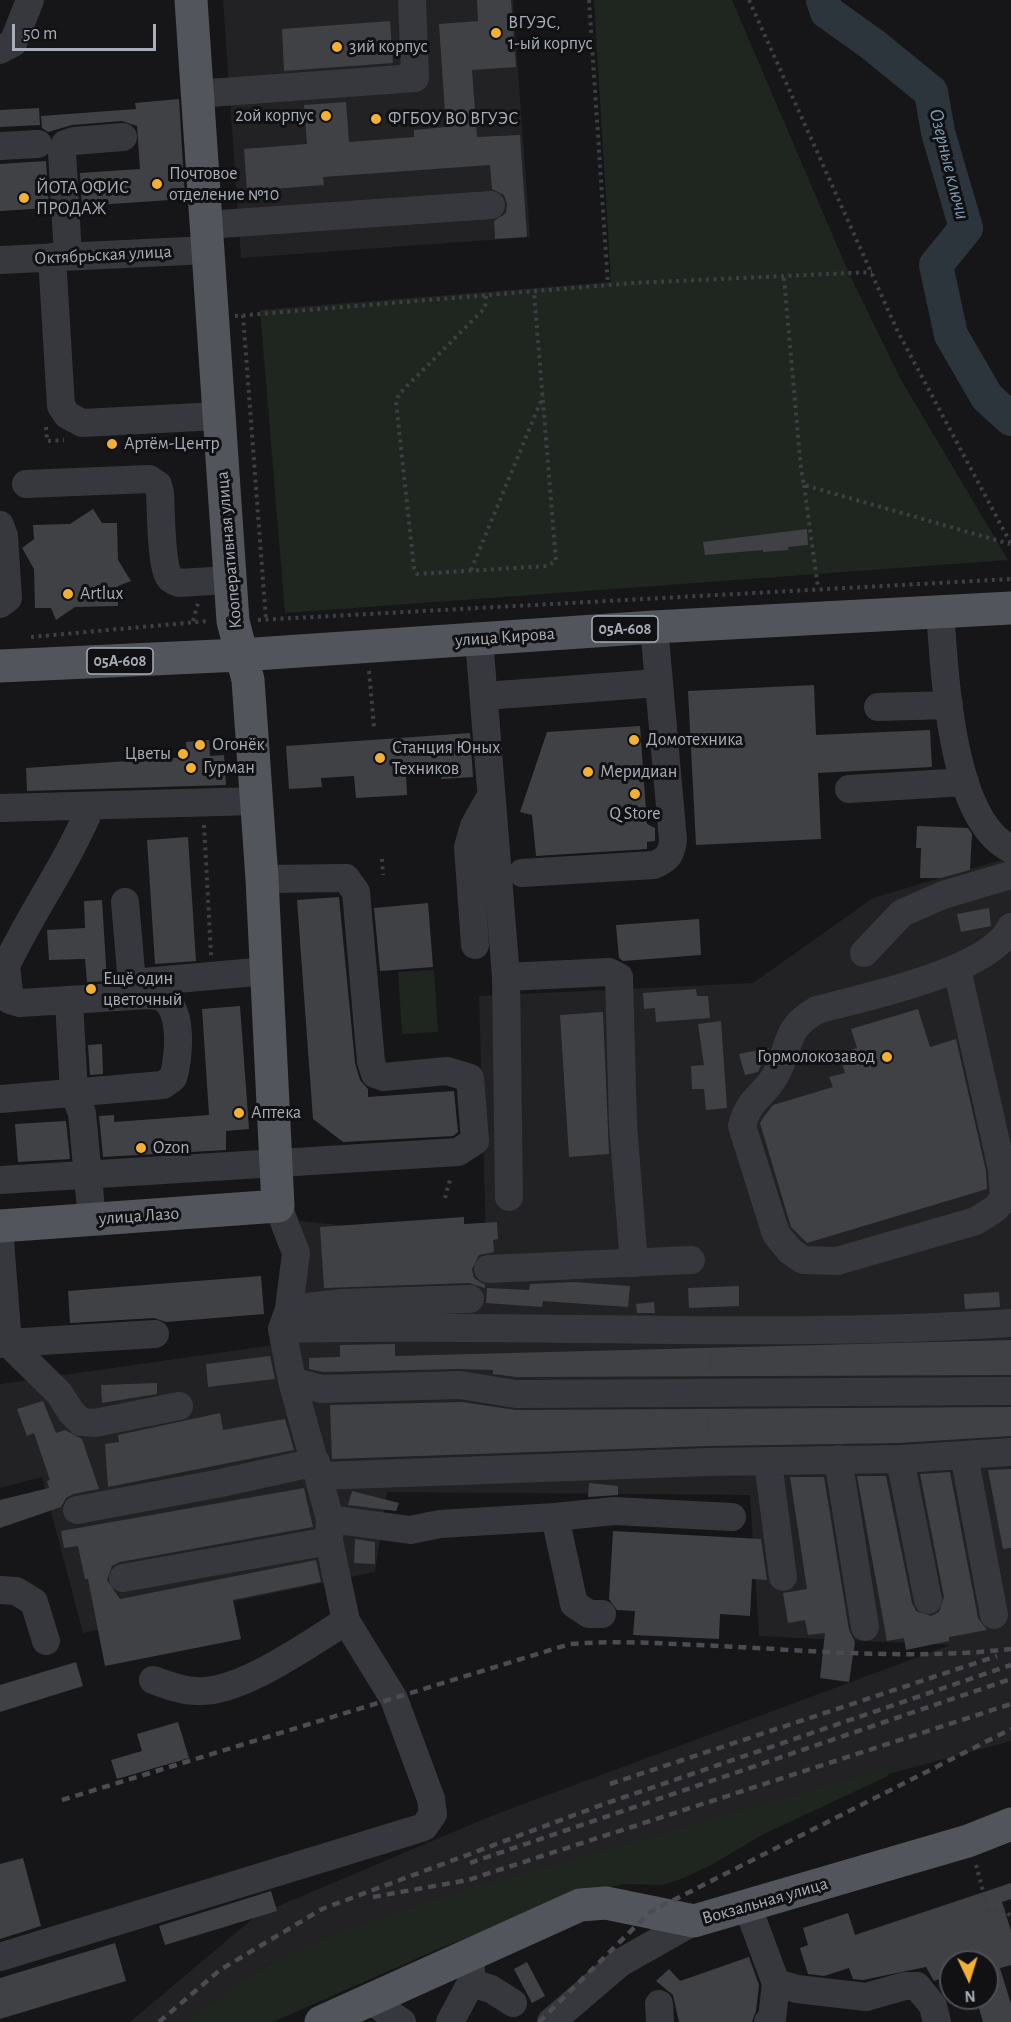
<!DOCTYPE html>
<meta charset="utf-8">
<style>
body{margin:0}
#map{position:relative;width:1011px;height:2022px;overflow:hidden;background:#161618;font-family:"Alegreya Sans",sans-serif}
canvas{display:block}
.north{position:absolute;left:939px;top:1950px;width:60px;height:60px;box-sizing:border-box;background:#111113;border:2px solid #4d4f55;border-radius:50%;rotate:176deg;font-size:16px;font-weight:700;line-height:24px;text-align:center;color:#a8adb8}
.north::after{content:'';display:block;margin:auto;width:21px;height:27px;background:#f2b134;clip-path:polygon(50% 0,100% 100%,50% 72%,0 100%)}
.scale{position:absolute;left:12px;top:24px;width:144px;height:27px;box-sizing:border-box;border:3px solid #a8adb8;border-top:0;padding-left:8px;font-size:18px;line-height:21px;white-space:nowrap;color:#a8adb8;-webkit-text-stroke:4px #111113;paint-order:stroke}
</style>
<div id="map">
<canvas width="1011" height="2022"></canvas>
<div class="north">N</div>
<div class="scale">50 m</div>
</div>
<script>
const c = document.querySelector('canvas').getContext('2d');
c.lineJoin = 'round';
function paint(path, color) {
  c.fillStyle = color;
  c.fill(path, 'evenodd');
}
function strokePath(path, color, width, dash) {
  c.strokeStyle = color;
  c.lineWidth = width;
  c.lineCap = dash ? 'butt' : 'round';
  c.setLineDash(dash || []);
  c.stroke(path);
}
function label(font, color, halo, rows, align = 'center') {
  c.font = font + ' "Alegreya Sans",sans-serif';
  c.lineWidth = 6;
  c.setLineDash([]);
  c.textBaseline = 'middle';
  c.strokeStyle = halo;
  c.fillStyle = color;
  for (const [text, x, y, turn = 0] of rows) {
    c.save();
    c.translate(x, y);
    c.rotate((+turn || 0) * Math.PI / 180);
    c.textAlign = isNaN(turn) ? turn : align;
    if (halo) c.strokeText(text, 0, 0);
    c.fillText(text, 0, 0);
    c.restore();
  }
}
paint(new Path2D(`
 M223,0H513L530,237L241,258Z
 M1011,857V1741L573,1859L267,1965L191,2022H130L257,1915L491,1816L950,1645L759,1636L750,1495L387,1492L375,1572L83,1633L42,1477L0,1488V1384L302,1341L300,1221L486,1240L479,996L753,983L873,898Z`), '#222225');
paint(new Path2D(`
 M594,0H732L847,269L900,378L1008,560L285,613L260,310L611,282Z
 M434,970L438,1032L402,1034L398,972Z
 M886,1768L889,1771L888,1776L762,1835L711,1865L684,1878L662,1885L623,1884L592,1891L443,1947L273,2022H188C207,2008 224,1993 243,1980C300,1943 367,1922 430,1900Z`), '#1e261f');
strokePath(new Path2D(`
 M823,0L827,12L872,44L931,92L938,132L966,228L936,265L951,335L987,397L1011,419`), '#2c353c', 34);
paint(new Path2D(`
 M477,0H511L516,67L472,70L477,137L520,135L527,237L495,239L494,221L506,213L507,204L504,195L492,189L490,165L323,177L324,185L247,191L244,149L307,144L304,105L346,102L349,142L414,137V130L446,127L439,24L478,21Z
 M390,21L393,63L284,71L282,29Z
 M179,99L185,199L82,206L80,173L140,169L137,126L122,121L72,125L48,132L42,128L41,116L136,109L135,103Z
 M39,108L40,125L0,127V110Z
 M46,161L49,208L0,211V164Z
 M93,509L102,523H117L118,560L131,581L118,586V606L75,607L56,620L51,608H35L34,569L22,548L34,539L33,525L70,524Z
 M807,529L808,545L788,547L789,550L763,552V550L705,555L703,542Z
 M814,685L816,735L930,730L932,767L818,773L821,839L696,845L688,691Z
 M640,726L647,824L655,828V841L647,842V849L536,856L532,815L520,812L547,732Z
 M470,733L473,777L441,779V770L406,773L407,795L356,798L354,776L321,778L322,787L289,789L286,746Z
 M209,740L210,756L224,755L226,785L27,791L26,768L187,757L186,742Z
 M917,826L968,828L972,834L970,870L941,878H920L921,848H916Z
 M188,837L196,961L155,964L147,840Z
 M339,897L355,1063L360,1080L368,1089V1097L454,1091L458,1132L453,1136L343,1142L313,1119L297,900Z
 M102,900L107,981H111L87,982L85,959L49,960L47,930L85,928L84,901Z
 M428,903L433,967L380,971L374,908Z
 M989,908L991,926L961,932L957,914Z
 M699,919L701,955L623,961L619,958L616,925Z
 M696,989L697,996H708L710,1018L656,1022L655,1008L644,1009L643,993Z
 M240,1006L249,1129L226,1131V1150L103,1157L99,1116L114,1115V1122L209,1115L202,1009Z
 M918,1009L930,1047L956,1039L986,1171L987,1189L807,1243L791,1227L760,1123L763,1118L773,1105L833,1087L829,1077L845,1073L839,1053L857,1048L851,1029Z
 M603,1012L609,1154L569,1157L560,1015Z
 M721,1021L727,1108L706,1110L704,1089H692L691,1066L704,1065L698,1024Z
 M102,1044L103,1074L90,1075L88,1045Z
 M769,1048L758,1072L745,1075L739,1054Z
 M66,1121L70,1159L18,1162L15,1124Z
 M464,1217V1224L497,1222L498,1239L493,1240L494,1252L479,1255L472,1269L474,1278L485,1285V1288L469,1283L324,1288L320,1227Z
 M261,1276L264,1314L166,1322L154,1318L70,1323L68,1291Z
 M574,1282L630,1286L628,1307L543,1301L542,1307L486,1303L487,1288L529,1290L530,1284Z
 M739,1286V1306L689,1308L688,1288Z
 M999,1292L1000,1307L965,1309L964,1294Z
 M654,1302L655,1313H637L636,1304Z
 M1011,1340V1375L517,1377L493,1374V1370L460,1369L323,1372L309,1369V1358L340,1357V1345L395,1344V1356Z
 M270,1356L275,1379L208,1387L206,1364Z
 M157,1383V1394L102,1403L101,1385Z
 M43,1401L56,1433L65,1430L82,1439L99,1489L73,1494L66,1498L61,1507L0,1528V1500L49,1488L47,1481L50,1480L34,1433L27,1436L17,1409Z
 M462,1402L516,1410L1011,1407V1436L899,1443L708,1446L332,1459L330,1405Z
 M220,1413L223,1430L285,1419L294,1450L108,1487L105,1444L119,1442L118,1435Z
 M1011,1469V1548L1003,1549L988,1470Z
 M950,1472L978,1618L987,1630L949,1637V1641L906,1650L904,1638L887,1641L857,1476H886L912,1603L916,1611L931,1616L939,1612L944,1597L920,1474Z
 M790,1477H824L849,1630L855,1642L849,1682L820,1678L825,1633L808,1635L805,1620L788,1623L783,1593L807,1589Z
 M589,1483L618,1486V1495L588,1497Z
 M304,1488L313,1527L120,1562L112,1566L107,1580L120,1599L316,1560L321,1582L233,1600L241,1639L105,1666L88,1579H85L78,1546L64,1548L61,1531Z
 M352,1491L399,1503L396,1511L348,1505Z
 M613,1531L761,1539L767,1580L752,1579L750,1616L720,1614L719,1639L633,1635L635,1611L617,1610L609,1599Z
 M355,1539L375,1542V1564L354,1563Z
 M76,1662L83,1686L0,1712V1685Z
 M178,1722L189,1758L117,1779L111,1760L142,1751L137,1734Z
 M23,1858L41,1926L0,1939V1864Z
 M1011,1883V1899L1002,1902L1011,1931V1965L1000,1968L1011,2004V2022H983L976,1998H987V1962H951V1975L934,1981L926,1967L863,1980L853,1979L849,1968L824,1976L808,1974L800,1948L808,1945L803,1928L848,1913L855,1935Z
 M271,1891L277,1911L165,1945L159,1926Z
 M115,1943L126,1981L0,2019V1978Z
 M749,1957L759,1985L756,2011L752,2022H679L673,1995L656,1981L669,1969L680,1981Z
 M527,1962L545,1996L532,2003L514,1969Z`), '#404145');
strokePath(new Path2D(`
 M589,0L608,285
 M749,0L897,330L1011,544
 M784,278L801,469L804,485L1010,544
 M486,296L485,308L399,394L396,402L414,568L417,574L547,566L556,561L534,292
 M243,315L266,620
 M235,316L633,283L872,272
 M46,427L47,441L64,440
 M804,485L818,588
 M471,570L543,396
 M258,620L1011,579
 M193,621L198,603
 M31,637L208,621
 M369,671L374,727
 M204,825L211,955
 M382,859L383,875
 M445,1198L451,1176
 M709,1370L710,1353
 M709,1416V1439
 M976,1865L988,1909L991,1911L1005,1910L1011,1917`), '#3d3f44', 4, [3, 4.5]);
strokePath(new Path2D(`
 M0,50L13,43L30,0
 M196,94L415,78L412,0
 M0,146L38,144
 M206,225L491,205
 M68,256L62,152L65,144L74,141L123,137
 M52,257L61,406L67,415L82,423L218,416
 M0,260L207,250
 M26,484L149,479L158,485L160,493C161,511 161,560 168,575C170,580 174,581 179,583L229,580
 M0,525L4,536L8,598L0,604
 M940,612C945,672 950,820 1011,849
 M479,639L506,977L509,1197
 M485,696L658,683
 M878,707L949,705
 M849,789L965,782
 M0,808L256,801
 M522,873L654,865C668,859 671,855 673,840L654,627
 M125,902L132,983
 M475,945L468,847L474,826L491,796
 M864,953L902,913L943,895L1011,875
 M0,962L6,966L10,1000L20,1003L133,996L132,983L267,971
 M6,966C32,911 68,862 91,806
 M957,969L1002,1169L1004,1198L996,1208L976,1221L837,1261L803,1260L790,1251L776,1234L742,1126C749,1098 762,1098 775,1076C792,1046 782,1030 817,1010C864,997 990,972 1011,927
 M506,977L609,972L619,977L623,1125L634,1263
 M69,1001L74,1093L82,1113L92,1220
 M0,1099L163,1085L173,1078C179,1059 185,1001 157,996C150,994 141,996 133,996
 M0,1180L458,1152L475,1141L470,1078L447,1071L383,1077L375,1074L371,1062L356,892L346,878L262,879
 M0,1241L8,1343L155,1334
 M488,1269L691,1260
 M289,1309L342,1303L470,1299
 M282,1329C525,1323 768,1339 1011,1323
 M0,1344L8,1343L59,1393L71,1412L81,1422L95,1423L179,1406
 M292,1381L321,1389L460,1385L516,1394L1011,1391
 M964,1455L994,1615
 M838,1459L865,1627
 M900,1459L928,1600
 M768,1462L783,1577
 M320,1476L709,1462L900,1459L1011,1452
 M77,1510L221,1483L316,1462
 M555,1517L614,1511L732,1517
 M330,1519L410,1530L440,1524L555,1517L574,1604L589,1614H602
 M123,1578L329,1541
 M0,1590L16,1591L34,1602L46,1641
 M153,1680C167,1685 182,1691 197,1691C240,1694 310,1643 346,1621
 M747,1905L776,1983L797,1989L866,1997L905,1986H917L933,2006L937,2022
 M471,1956V1983L491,1989L513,2003
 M0,1957L408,1832L424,1827L433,1814L431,1799L394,1699L346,1621L329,1541L330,1519L292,1381L282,1329L289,1309L296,1253L278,1206
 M371,2001L402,2022
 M659,2004L660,2022
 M450,2022L471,1983
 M551,2022L620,1963L694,1921
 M768,2022L772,2019L776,1983`), '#37383d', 28);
strokePath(new Path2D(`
 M0,666L240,655L654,627L1011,608
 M0,1226L278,1206L262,879L250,708L248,680L233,621L191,0
 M321,2022L580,1905L606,1903L694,1921L968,1841L1011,1824`), '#53555c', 33);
strokePath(new Path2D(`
 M610,1784L997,1656
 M62,1800L570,1644C621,1640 670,1644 720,1646C816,1651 915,1660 1011,1649
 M470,1863L1011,1679
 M373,1897L468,1880L1011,1704
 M159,2022L220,1970L322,1909L604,1804L1011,1665
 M539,2022L650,1912L1011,1729`), '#4a4c52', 4.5, [8, 6]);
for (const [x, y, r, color] of [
 [496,33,6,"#f2b134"],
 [337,47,6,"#f2b134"],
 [326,116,6,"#f2b134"],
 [376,119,6,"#f2b134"],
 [157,184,6,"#f2b134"],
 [24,198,6,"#f2b134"],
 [112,444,6,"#f2b134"],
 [68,594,6,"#f2b134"],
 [634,740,6,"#f2b134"],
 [200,745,6,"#f2b134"],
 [183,754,6,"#f2b134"],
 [380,758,6,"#f2b134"],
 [191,768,6,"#f2b134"],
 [588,772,6,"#f2b134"],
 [635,794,6,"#f2b134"],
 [91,989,6,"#f2b134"],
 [887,1057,6,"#f2b134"],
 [239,1113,6,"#f2b134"],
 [141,1148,6,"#f2b134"]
]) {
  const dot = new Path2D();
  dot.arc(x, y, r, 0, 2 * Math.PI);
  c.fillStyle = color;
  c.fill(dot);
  strokePath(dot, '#111113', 2);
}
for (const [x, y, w] of [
 [625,629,66],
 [120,661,66]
]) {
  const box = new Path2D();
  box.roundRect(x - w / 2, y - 13, w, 26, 4.5);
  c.fillStyle = '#111113';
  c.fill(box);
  strokePath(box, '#a8adb8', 1.5);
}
label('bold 16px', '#a8adb8', null, [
 ["05А-608",625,629],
 ["05А-608",120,661]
]);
label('18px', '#a8adb8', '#111113', [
 ["ВГУЭС,",508,23],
 ["1-ый корпус",508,44],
 ["3ий корпус",349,47],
 ["2ой корпус",314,116,"right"],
 ["ФГБОУ ВО ВГУЭС",388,119],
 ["Почтовое",169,174],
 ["отделение №10",169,195],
 ["ЙОТА ОФИС",36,188],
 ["ПРОДАЖ",36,209],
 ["Артём-Центр",124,444],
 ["Artlux",80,594],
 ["Домотехника",646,740],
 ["Огонёк",212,745],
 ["Станция Юных",392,748],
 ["Техников",392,769],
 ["Цветы",171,754,"right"],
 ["Гурман",203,768],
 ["Меридиан",600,772],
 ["Q Store",635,814,"center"],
 ["Ещё один",103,979],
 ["цветочный",103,1000],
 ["Гормолокозавод",875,1057,"right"],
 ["Аптека",251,1113],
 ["Ozon",153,1148]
], 'left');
label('18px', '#a8adb8', '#111113', [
 ["Октябрьская улица",103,255,-3],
 ["Кооперативная улица",229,550,-95],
 ["улица Кирова",505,637,-4],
 ["улица Лазо",139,1216,-4],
 ["Вокзальная улица",765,1901,-16]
]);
label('italic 20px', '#7f9bb3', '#111113', [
 ["Озерные ключи",949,164,76]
]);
</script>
